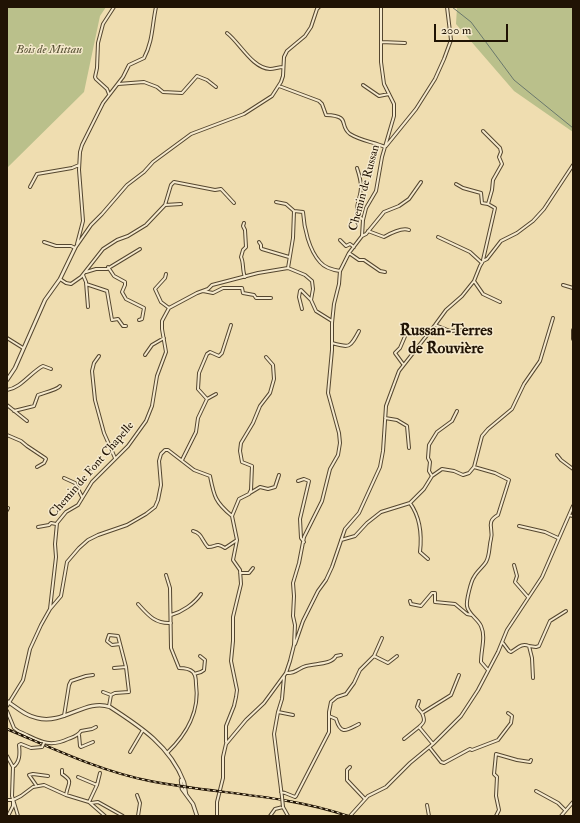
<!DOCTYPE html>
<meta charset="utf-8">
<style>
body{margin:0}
#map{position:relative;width:580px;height:823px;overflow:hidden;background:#efddb0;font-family:"IM FELL Double Pica",serif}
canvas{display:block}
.frame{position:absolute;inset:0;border:8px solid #201304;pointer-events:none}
.scale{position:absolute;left:434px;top:24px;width:74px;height:18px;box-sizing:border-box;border:2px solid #201304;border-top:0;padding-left:5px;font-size:12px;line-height:14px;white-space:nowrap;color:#201304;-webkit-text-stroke:3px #f5e9cc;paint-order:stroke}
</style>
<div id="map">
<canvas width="580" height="823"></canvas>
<div class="frame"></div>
<div class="scale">200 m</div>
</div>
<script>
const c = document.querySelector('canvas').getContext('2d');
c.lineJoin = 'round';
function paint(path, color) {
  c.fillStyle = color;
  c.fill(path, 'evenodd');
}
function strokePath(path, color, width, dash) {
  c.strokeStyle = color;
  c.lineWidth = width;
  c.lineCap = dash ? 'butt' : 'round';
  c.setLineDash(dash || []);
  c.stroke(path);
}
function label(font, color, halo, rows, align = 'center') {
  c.font = font + ' "IM FELL Double Pica",serif';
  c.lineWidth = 3;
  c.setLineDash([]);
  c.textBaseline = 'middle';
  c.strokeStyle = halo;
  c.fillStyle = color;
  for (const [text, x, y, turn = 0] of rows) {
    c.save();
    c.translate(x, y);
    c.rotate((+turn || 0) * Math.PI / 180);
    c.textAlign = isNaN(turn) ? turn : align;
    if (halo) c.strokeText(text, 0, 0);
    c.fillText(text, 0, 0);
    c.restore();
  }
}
paint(new Path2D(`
 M7,7H106L100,16L84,92L7,168Z
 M457,7H573V132L514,91L456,24Z`), '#bac08b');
strokePath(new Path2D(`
 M452,7L471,22L514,80L573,128`), '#6a786c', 1);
const minor = new Path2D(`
 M227,33C240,43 252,68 270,69C274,69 279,67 283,67
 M381,42L405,43
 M118,84L144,82L157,87L163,92L182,93L197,76L207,80L216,87
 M363,85L379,96L389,94
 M279,86L319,101L322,104L326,115C352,116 338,125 350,134C361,141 374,142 385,147
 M109,94L107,89L96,79L95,77L97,68L98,43L103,24L114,7
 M483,131L500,148L501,152L499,157L502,164L493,180L492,190L488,204L495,208L483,260
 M386,146L416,109L435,79L444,59L451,40L447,7
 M357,168C359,174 361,181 361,187C361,201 351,209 363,220
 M456,184L463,188L481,193L482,203L488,204
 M30,187L37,174L72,168L79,165
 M276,202L286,204L294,211L293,238L288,268
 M165,205L181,204
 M294,211L303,212C304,228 309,250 320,262C325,268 333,270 340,271
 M244,223L243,226L245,230L246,247L243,250L241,257C244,263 242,270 245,277
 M368,231L384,237C391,233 402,227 409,230
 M362,236L366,234L384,212L399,206L409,199L421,182
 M438,237L470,252L482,263
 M340,240L346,246L350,244L354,247
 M44,242L56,246H71L75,248L91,225L102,214L127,185L144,172L153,162L191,134L244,114L272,96L281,82L283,76L284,57L287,51L305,36L311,27L317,9L319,7
 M259,242L261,245V248L262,249L289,257
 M77,244L83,221L79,170L80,152L82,145L103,103L123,77L129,65L144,58C153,41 152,25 156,7
 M349,253L359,260H364L380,271L385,272
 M108,267L114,276L125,282V285L122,292L126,299L144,308L142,319L139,320
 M86,272L96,269H107L140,249
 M166,274L165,278L155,289L161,302L169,308
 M83,275L86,282L88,307
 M60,279L66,283L71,284L81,277L103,249L117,240L128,236L146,225L165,205L171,185L174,182L215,190L221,189L234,203
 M474,281L483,294L500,302
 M86,284L107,291L112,320L118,319L123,326H126
 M563,285L573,288
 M203,291L213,293L223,288H242L243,293L254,295L256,298H271
 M302,309L299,297L300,291L301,290L311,300
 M435,325L450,331L467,330
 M573,330V339
 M7,338L23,348
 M332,343C350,348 350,348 359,331
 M145,355L152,345L164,338
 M99,356L94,363L92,371L95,400L104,433L115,458
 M403,364L395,353L400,348L406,334
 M7,390C21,388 31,372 43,366L51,369
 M207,399L216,394
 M7,405L27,421
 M14,411L34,406L38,395C43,393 57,390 60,386
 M385,418L397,420L407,426L409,448
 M7,435L21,441L27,446L45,458L46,459L44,463L37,467
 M557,455L561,460L573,469
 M182,460L196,432L198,418L207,399L198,389L199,373L207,354L210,352L219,356L222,353L231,325
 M474,467L495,473L509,480L498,515C485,522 494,529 491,539C489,546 490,555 486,562C483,567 477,571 474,577C471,581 466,601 467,606C468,614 478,619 481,626C486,637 481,649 481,662L488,670
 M432,476L429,471L430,462L428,458L429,445L437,432L452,421L457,411
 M64,478L75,483L82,497
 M298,481L304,479L309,481L300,519L301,538L304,542
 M250,493L260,487L268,489L275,487L279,475
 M410,503C420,517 422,535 420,552L428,559
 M7,510L8,508
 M569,515L573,516
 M232,516L239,499L249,494L251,490L252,466L242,462L240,451L241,443L253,423L260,406L270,393L274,379L273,365L266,357
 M519,526L545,532L558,538
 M38,527L49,525L51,523L56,524
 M193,531C202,533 202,541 208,547C217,547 215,542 225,548L237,540
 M341,540L355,536L367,523L381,512L410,503L424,489L432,476L442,469L454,471L463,475L469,473L474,467L482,436L488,429L512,409L524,384L540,361L553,318
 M514,565L517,576L515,582L528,597
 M240,573H249L253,568
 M166,575L170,588L171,648L179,668C183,668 190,669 193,672C196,675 196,681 196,684C200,711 186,735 167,753
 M410,601L411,604L421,606L432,593H435V602L455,604L467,614L472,615
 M138,604C148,615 155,624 171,623
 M50,609L61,596L67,562L79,548L88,540L98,535L127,525L146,514L155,507L158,500L161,485L159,461L161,454L165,450H168L194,470L210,476C214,496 215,502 232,516L237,540L233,560L240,570L241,584L233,617V641L231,661L237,690L236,697L234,706L226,726V742
 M171,615C182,612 194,604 201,594
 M503,643L509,651L511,652C518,648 521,643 529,646L532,658L533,678
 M295,644L303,621L318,591L326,580L332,567L345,529L359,513L380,467L383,451L386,406L399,371L435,325L446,310L462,296L474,281L480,266L483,261L487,259L501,241L517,233L533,221L544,209L573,165
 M529,646L536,647L539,646L550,621L566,611
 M374,656L382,638
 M114,668L126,667
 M286,673C296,674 298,668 306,666C316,663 331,665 336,656L341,655
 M194,674L201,672L204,670L205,660L200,656
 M103,692L111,695L115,693L129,692L126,667L118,636L109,635L107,641L112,645L120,644
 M419,701L417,707L422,713
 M7,706L23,680L30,649L41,625L50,609L56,557L55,544L57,523L66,512L78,505L92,482L128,446L146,421L152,406L157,376L166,352L162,329V321L169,308L197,293L208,289L212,285L258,273L288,268L305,275L312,281L313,289L311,300L316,311L332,321
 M109,706L111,695
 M7,711L14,728L18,731C37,739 47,749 68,739C73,737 78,736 81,731L92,729L96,727
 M278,712L293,715
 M64,716L69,685L71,681L86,676L93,675
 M329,716L336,719C341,736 347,730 359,724
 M419,727C425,722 425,720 422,713L451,695L459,675
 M79,735L80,746L81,747L93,742
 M404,739L419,727L433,744
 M430,748L441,762L444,763L468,750L470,749L472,750L498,740L511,723L512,716L508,713
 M130,752L143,730
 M7,756L13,767
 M350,767L347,770V780L365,799
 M62,770V774C74,782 68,782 66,795
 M78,777L97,785
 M36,785L29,775L33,774L48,776
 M536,791L558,803L565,810
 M281,792L285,793L295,797L296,796L329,732V712L331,702L337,697L346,694L354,683L360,670L374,656L388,663L397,656
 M137,795L140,803L138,816
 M282,797L274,734L278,712L282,699L284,677
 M7,800H13L21,796L33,787L44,785L66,795L89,802L105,816
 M89,802L97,785L100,773
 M91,803L98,802L123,816
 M427,805L429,816
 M8,816L13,806V801
 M18,816L12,796L13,767C20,762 20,754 19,745L21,744L31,748L42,747
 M217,816V802L223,778V757L226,744L246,720L264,703L286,673L290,661L294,645L295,625L293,616L294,596L293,583L299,563L304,537L322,501L330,469L338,455L340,443L339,433L328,393L332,350V323L334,304L339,284L340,271L349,253L362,236L363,220L366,208L376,191L382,157L394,116V104L384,84L381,62V7
 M270,816L275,809L283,807L288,816
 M350,816L368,796L386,787L410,763L433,744L461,716L478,690L498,652L507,630L542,577L573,506
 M496,816L499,810L496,796L497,777L494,774L496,754L517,760L530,762L531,760
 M561,816L573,802`);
const tertiary = new Path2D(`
 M7,380L15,368L45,300L60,279L75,248
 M7,701C17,708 26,716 37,718C64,725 86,698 110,707C141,727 170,746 184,782C185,786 185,790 186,794
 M181,780L182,789L193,804L197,816`);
strokePath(minor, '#54462f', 4);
strokePath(tertiary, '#54462f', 4.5);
strokePath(minor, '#f5e9cc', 2);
strokePath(tertiary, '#f5e9cc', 2.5);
const rail = new Path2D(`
 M7,729C54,749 100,771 150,781C216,794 284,794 348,816`);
strokePath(rail, '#201304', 2.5);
strokePath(rail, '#f5e9cc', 1, [3]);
const minorBridge = new Path2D(`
 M42,747L44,743
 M282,797L283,807`);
strokePath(minorBridge, '#54462f', 4, []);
strokePath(minorBridge, '#f5e9cc', 2);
label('italic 12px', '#565033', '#f5e9cc', [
 ["Bois de Mittau",49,50]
]);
label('12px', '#201304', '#f5e9cc', [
 ["Chemin de Russan",365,188,-75],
 ["Chemin de Font Chapelle",92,470,-49]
]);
label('bold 16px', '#201304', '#f5e9cc', [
 ["Russan-Terres",446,332],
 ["de Rouvière",446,350]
]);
</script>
